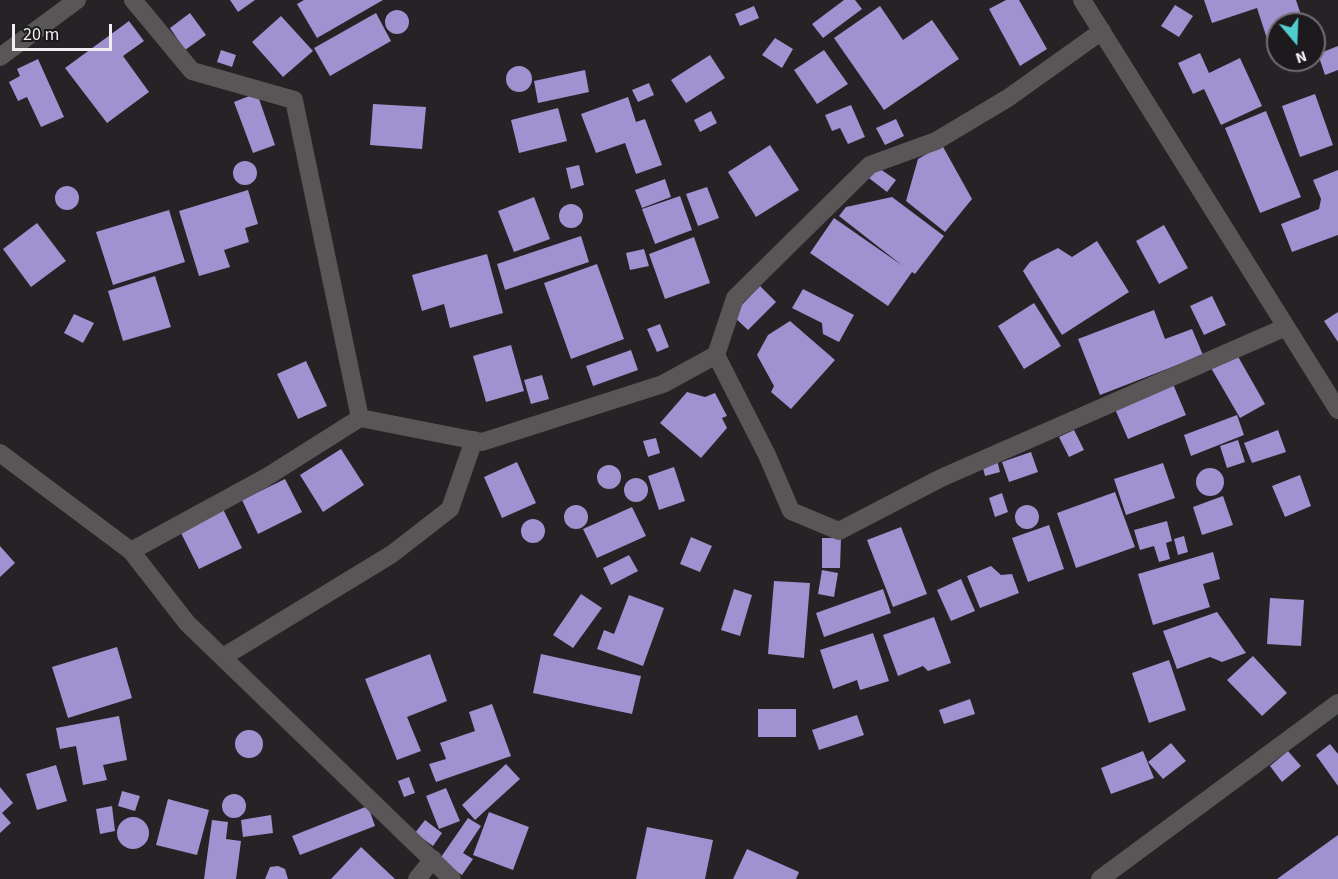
<!DOCTYPE html>
<style>
body{margin:0}
#map{position:relative;width:1338px;height:879px;overflow:hidden;background:#252326;font-family:"Source Sans 3",sans-serif}
canvas{display:block}
.north{position:absolute;left:1266px;top:12px;width:60px;height:60px;box-sizing:border-box;background:#1c1a1c;border:2px solid #716f71;border-radius:50%;rotate:161deg;font-size:16px;font-weight:700;line-height:24px;text-align:center;color:#f0eef0}
.north::after{content:'';display:block;margin:auto;width:21px;height:27px;background:#52cdcf;clip-path:polygon(50% 0,100% 100%,50% 72%,0 100%)}
.scale{position:absolute;left:12px;top:24px;width:100px;height:27px;box-sizing:border-box;border:3px solid #f0eef0;border-top:0;padding-left:8px;font-size:18px;line-height:21px;white-space:nowrap;color:#f0eef0;-webkit-text-stroke:4px #1c1a1c;paint-order:stroke}
</style>
<div id="map">
<canvas width="1338" height="879"></canvas>
<div class="north">N</div>
<div class="scale">20 m</div>
</div>
<script>
const c = document.querySelector('canvas').getContext('2d');
c.lineJoin = 'round';
function paint(path, color) {
  c.fillStyle = color;
  c.fill(path, 'evenodd');
}
function strokePath(path, color, width, dash) {
  c.strokeStyle = color;
  c.lineWidth = width;
  c.lineCap = dash ? 'butt' : 'round';
  c.setLineDash(dash || []);
  c.stroke(path);
}
paint(new Path2D(`
 M230,0H255L238,12Z
 M304,0H383L317,38L297,4Z
 M844,0H855L862,9L823,38L812,24Z
 M1006,0H1019L1047,49L1020,66L989,9Z
 M1204,0H1296L1304,24H1278V49L1271,51L1257,8L1212,23Z
 M1175,5L1193,16L1179,37L1161,26Z
 M754,6L759,18L740,26L735,14Z
 M880,6L903,40L932,20L959,59L884,110L834,38Z
 M385 22a12 12 0 1 1 24 0a12 12 0 1 1-24 0Z
 M190,13L206,35L185,50L170,28Z
 M376,13L391,41L330,76L314,48Z
 M281,16L313,51L283,77L252,42Z
 M129,21L144,41L123,56L149,92L107,123L65,68Z
 M775,38L793,49L782,68L762,55Z
 M1338,46V70L1325,75L1318,54Z
 M221,50L236,55L232,67L217,62Z
 M824,50L848,84L817,104L794,70Z
 M1200,53L1209,73L1240,58L1262,106L1221,125L1204,89L1193,94L1178,63Z
 M710,55L725,78L686,103L671,80Z
 M38,59L64,117L41,127L27,97L18,101L9,82L20,76L17,69Z
 M506 79a13 13 0 1 1 26 0a13 13 0 1 1-26 0Z
 M585,70L589,92L538,103L534,81Z
 M649,83L654,95L638,102L632,90Z
 M257,93L275,145L253,153L234,102Z
 M1315,94L1333,145L1300,157L1282,106Z
 M628,97L636,122L645,119L662,165L636,174L625,143L596,153L581,114Z
 M373,104L426,107L422,149L370,145Z
 M851,105L865,137L848,144L840,128L832,131L825,115Z
 M558,108L567,141L519,153L511,120Z
 M711,111L717,123L700,132L694,120Z
 M1266,111L1301,197L1260,213L1225,128Z
 M896,119L904,136L885,145L876,128Z
 M770,145L799,190L756,217L728,172Z
 M942,145L972,199L945,232L906,201L918,159Z
 M233 173a12 12 0 1 1 24 0a12 12 0 1 1-24 0Z
 M873,164L896,180L887,192L865,175Z
 M579,165L584,185L571,189L566,168Z
 M1338,170V235L1292,252L1281,224L1319,209L1321,199L1313,180Z
 M665,179L671,197L642,208L635,190Z
 M55 198a12 12 0 1 1 24 0a12 12 0 1 1-24 0Z
 M707,187L719,218L698,226L686,194Z
 M248,190L258,224L245,228L249,242L224,250L230,267L199,276L179,211Z
 M680,196L692,230L655,244L642,209Z
 M534,197L550,239L514,252L498,211Z
 M892,197L944,236L915,274L912,272L888,306L810,253L834,218L903,266L839,216L846,207Z
 M559 216a12 12 0 1 1 24 0a12 12 0 1 1-24 0Z
 M169,210L185,262L113,285L96,232Z
 M37,223L66,261L31,287L3,249Z
 M1164,225L1188,268L1159,284L1136,241Z
 M581,236L589,262L505,290L497,264Z
 M694,237L710,283L665,299L649,254Z
 M1097,241L1129,292L1062,335L1023,271L1030,262L1058,248L1072,257Z
 M644,249L649,266L630,270L626,253Z
 M487,254L503,313L450,328L444,304L422,311L412,275Z
 M597,264L624,339L571,359L544,283Z
 M155,276L171,327L123,341L108,291Z
 M760,286L776,302L748,330L732,315Z
 M803,289L854,315L839,342L823,334L822,323L792,308Z
 M1212,296L1226,325L1204,335L1190,306Z
 M1034,303L1061,346L1024,369L998,326Z
 M1154,310L1165,339L1192,329L1203,355L1100,395L1078,339Z
 M1338,312V342L1324,321Z
 M74,314L94,323L83,343L64,333Z
 M790,321L835,360L791,409L771,392L774,386L757,355L768,335Z
 M660,324L669,347L657,352L647,329Z
 M511,345L524,391L486,402L473,356Z
 M631,350L638,370L593,386L586,366Z
 M1236,353L1265,404L1240,418L1211,368Z
 M306,361L327,406L298,419L277,374Z
 M542,375L549,399L531,404L524,380Z
 M1173,384L1186,415L1128,439L1115,409Z
 M687,392L705,397L715,393L727,416L722,418L727,428L701,458L660,423Z
 M1237,415L1244,435L1191,456L1184,435Z
 M1074,430L1084,450L1069,457L1059,437Z
 M1278,430L1286,452L1252,463L1244,443Z
 M656,438L660,453L648,457L643,441Z
 M1238,440L1245,462L1227,468L1220,446Z
 M341,449L364,485L323,512L300,475Z
 M1031,452L1038,472L1009,482L1002,462Z
 M997,460L1000,472L985,476L982,464Z
 M517,462L536,503L502,518L484,477Z
 M1163,463L1175,498L1126,515L1114,479Z
 M597 477a12 12 0 1 1 24 0a12 12 0 1 1-24 0Z
 M674,467L685,501L659,510L648,476Z
 M1196 482a14 14 0 1 1 28 0a14 14 0 1 1-28 0Z
 M1300,475L1311,506L1285,517L1272,486Z
 M624 490a12 12 0 1 1 24 0a12 12 0 1 1-24 0Z
 M285,479L302,512L258,534L242,500Z
 M1115,492L1135,547L1076,568L1057,513Z
 M1002,493L1008,512L995,517L989,498Z
 M1223,496L1233,525L1202,535L1193,507Z
 M1015 517a12 12 0 1 1 24 0a12 12 0 1 1-24 0Z
 M564 517a12 12 0 1 1 24 0a12 12 0 1 1-24 0Z
 M632,507L646,536L597,558L583,529Z
 M223,509L242,548L199,569L180,531Z
 M521 531a12 12 0 1 1 24 0a12 12 0 1 1-24 0Z
 M1167,521L1172,541L1166,543L1170,559L1159,562L1154,546L1140,550L1134,530Z
 M1049,525L1064,569L1028,582L1012,538Z
 M901,527L927,594L893,607L867,540Z
 M1184,536L1188,552L1178,555L1174,539Z
 M691,537L712,546L700,572L680,564Z
 M822,538H841L840,568H822Z
 M0,546L15,563L0,577Z
 M1213,552L1220,579L1203,584L1210,607L1153,625L1138,574Z
 M629,555L638,571L611,585L603,568Z
 M991,566L1001,575L1012,574L1019,593L980,608L967,576Z
 M822,570L838,573L834,597L818,594Z
 M961,579L975,611L951,621L937,590Z
 M774,581L810,583L804,658L768,654Z
 M734,589L752,595L740,636L721,630Z
 M883,589L891,613L824,637L816,613Z
 M581,594L602,608L573,648L553,635Z
 M629,595L664,608L643,666L597,649L604,630L614,634Z
 M1270,598L1304,600L1301,646L1267,644Z
 M1217,612L1246,653L1222,662L1210,657L1177,669L1163,631Z
 M934,617L951,663L928,671L923,666L898,676L883,635Z
 M873,633L889,681L860,690L857,680L833,689L820,650Z
 M117,647L132,698L68,718L52,667Z
 M430,654L447,701L407,717L421,751L397,760L365,679Z
 M541,654L641,676L632,714L533,693Z
 M1253,656L1287,693L1262,716L1227,680Z
 M1169,660L1186,710L1149,723L1132,673Z
 M970,699L975,714L944,724L939,710Z
 M492,704L511,756L436,782L429,764L446,759L440,743L475,731L469,712Z
 M758,709H796V737H758Z
 M857,715L864,735L819,750L812,730Z
 M119,716L127,760L103,765L107,780L83,785L76,746L60,749L56,728Z
 M235 744a14 14 0 1 1 28 0a14 14 0 1 1-28 0Z
 M1171,743L1186,761L1163,779L1148,762Z
 M1330,744L1338,754V786L1316,755Z
 M1143,751L1154,778L1111,794L1101,768Z
 M1288,751L1301,766L1282,782L1270,766Z
 M506,764L520,779L475,820L462,805Z
 M56,765L67,801L37,810L26,774Z
 M409,777L415,793L404,797L398,781Z
 M0,787L13,803L2,813L11,823L0,833Z
 M446,788L460,821L439,829L426,796Z
 M122,791L140,796L135,811L118,806Z
 M222 806a12 12 0 1 1 24 0a12 12 0 1 1-24 0Z
 M168,799L209,810L197,855L156,845Z
 M112,806L115,831L100,834L96,809Z
 M368,806L375,826L300,855L292,836Z
 M489,812L529,827L513,870L473,855Z
 M271,815L273,833L243,837L241,820Z
 M117 833a16 16 0 1 1 32 0a16 16 0 1 1-32 0Z
 M468,818L481,826L463,853L473,859L462,875L439,860Z
 M212,820L228,822L226,839L241,841L236,879H204Z
 M425,820L442,833L433,846L415,833Z
 M647,827L713,840L705,879H636Z
 M1338,835V879H1277Z
 M361,847L395,879H331Z
 M747,849L799,872L796,879H733Z
 M278,866L285,869L288,879H265L270,867Z`), '#a091d1');
strokePath(new Path2D(`
 M1082,0L1338,410
 M0,57L77,0
 M716,355L735,298L870,165L936,141L1008,98L1102,31
 M360,418L482,442L663,384L716,355L767,455L791,511L839,531L941,478L1286,327
 M0,453L131,551L187,623L452,879
 M131,551L265,478L360,418L294,100L192,71L133,0
 M223,657L392,554L450,509L474,440
 M417,879L433,859
 M1100,879L1338,703`), '#585657', 18);
</script>
